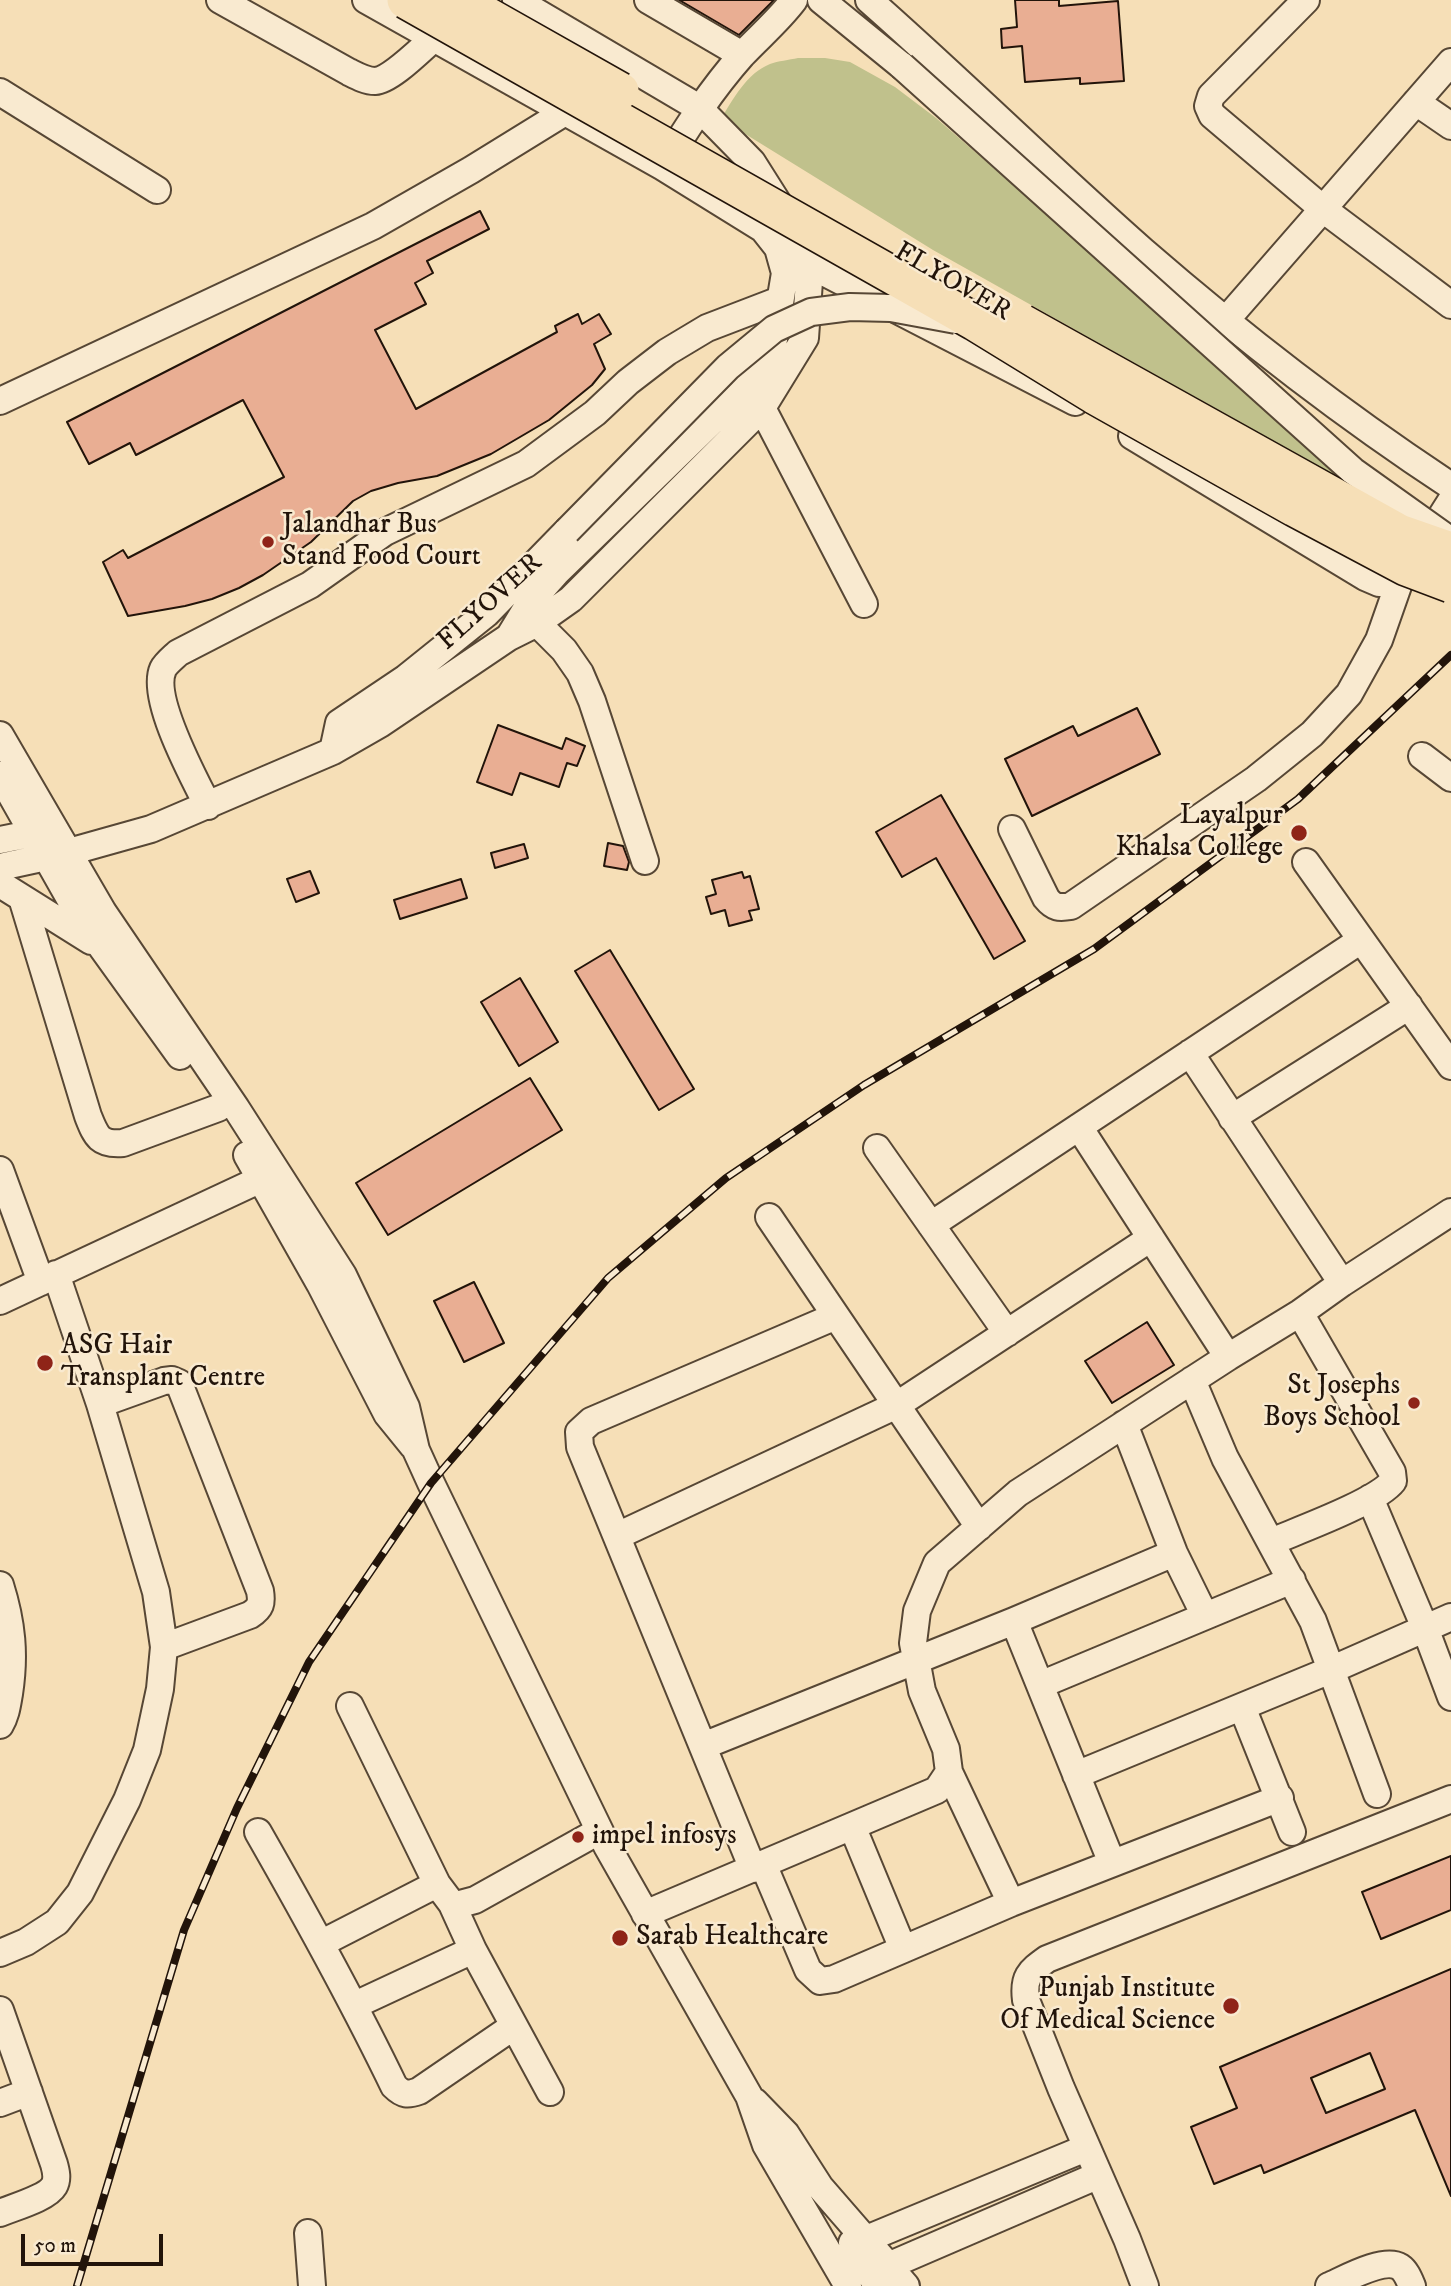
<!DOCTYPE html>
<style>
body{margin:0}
#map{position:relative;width:1451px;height:2286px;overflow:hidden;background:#f6dfb7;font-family:"IM FELL DW Pica",serif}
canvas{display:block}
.scale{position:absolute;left:21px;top:2234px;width:142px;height:32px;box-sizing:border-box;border:4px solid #22140a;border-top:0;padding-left:9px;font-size:21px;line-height:24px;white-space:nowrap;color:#22140a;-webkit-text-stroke:5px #f9ead0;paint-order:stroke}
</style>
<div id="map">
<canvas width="1451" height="2286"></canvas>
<div class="scale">50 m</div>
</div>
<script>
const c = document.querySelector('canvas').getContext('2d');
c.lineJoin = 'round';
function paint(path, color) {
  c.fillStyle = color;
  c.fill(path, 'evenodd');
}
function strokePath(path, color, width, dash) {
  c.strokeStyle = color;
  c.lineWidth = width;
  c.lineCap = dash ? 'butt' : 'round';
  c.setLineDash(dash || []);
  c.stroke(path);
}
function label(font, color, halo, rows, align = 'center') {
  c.font = font + ' "IM FELL DW Pica",serif';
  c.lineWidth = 5;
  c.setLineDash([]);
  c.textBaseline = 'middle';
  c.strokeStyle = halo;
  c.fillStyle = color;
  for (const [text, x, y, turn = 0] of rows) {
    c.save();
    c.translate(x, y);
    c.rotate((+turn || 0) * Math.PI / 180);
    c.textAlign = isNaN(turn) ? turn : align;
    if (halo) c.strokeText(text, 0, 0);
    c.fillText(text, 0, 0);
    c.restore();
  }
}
paint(new Path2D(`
 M798,58H825L850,62L895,87L936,118L1088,250L1345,481L933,250L721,119C733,99 747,73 770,64C778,61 789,60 798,58Z`), '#c0c18c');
const building = new Path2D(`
 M679,0H774L739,35Z
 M1015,0H1059V6L1118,1L1124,81L1080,84V78L1025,82L1022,46L1002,48L1001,29L1017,27Z
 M480,211L489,229L427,261L433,273L415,283L426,304L375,330L416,409L557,332L555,326L578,314L582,324L599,314L611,334L594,344L605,369L592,385L549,420L491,454L437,476L398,483L371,491L353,501L311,542L263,575L239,588L212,599L185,606L128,616L103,562L123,550L128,558L284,477L243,400L136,455L130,443L89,464L67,422Z
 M1137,708L1160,754L1032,816L1005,759L1073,726L1078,736Z
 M498,725L562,749L566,738L585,746L577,766L567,763L559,787L520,773L512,795L477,782Z
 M941,795L1025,941L994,959L936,858L902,877L876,832Z
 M608,843L623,846L629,862L627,870L604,866Z
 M524,844L528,858L495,868L491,853Z
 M310,871L319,893L296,902L287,879Z
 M742,872L744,878L750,876L759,909L749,911L752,920L729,926L725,910L711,914L706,897L716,894L712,880Z
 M461,879L467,898L400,919L394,900Z
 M610,950L694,1089L659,1110L575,971Z
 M520,978L558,1042L519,1066L481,1002Z
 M530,1078L562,1130L388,1235L356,1183Z
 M474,1282L504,1343L464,1362L434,1301Z
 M1147,1322L1174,1365L1112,1403L1085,1361Z
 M1451,1856V1910L1381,1939L1362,1892Z
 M1451,1969V2196L1415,2110L1264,2173L1261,2165L1214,2184L1191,2127L1237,2108L1220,2067ZM1370,2053L1385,2089L1326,2113L1311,2078Z`);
paint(building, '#e9ae93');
strokePath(building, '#22140a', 2);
const minor = new Path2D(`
 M220,0L349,72C357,76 366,81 375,81C391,80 421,49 434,38
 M366,0L663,167L763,229L778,248L785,273L772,351L742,392L556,573L531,601L509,637
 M648,0L742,55
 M821,0L902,66
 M869,0C962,82 1050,169 1143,251C1241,336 1343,415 1451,486
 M1306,0L1211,96L1208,106L1212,115L1323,209L1451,305
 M0,92L157,190
 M1416,102L1451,126
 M664,165C688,126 711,90 742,55C760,36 779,20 794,0
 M806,263L1075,402
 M1226,320L1451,62
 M0,401L373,226L471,170L565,112
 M762,408L864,604
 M1132,436L1365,577L1379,583H1399L1451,501
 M537,623L564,650L580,673L592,701L645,861
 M0,735L103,912L236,1108L343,1275L406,1407L416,1450L431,1483L607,1846L749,2096L766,2145L848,2286
 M333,751L339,723L406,678L487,613L567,531
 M1422,756L1451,778
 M0,775L82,920L180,1056
 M208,806C194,778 150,698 163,669C166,663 174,657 178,653L310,585L385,532L526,464L595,413L628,382L667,352L707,328L780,300
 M1012,829L1046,898C1054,908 1059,908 1071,906L1256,779L1312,734L1349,694L1379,640L1399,583
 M0,840L50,830
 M1306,862L1451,1066
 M0,867L69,852L151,829L333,751L380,724L509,637L537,623L571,599L762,408L805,338L809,281L802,241L752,162L699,108L516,0
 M0,884L91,941
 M22,898L88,1116C96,1136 99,1145 123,1143L218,1108
 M1190,1053L1342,1283
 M1232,1118L1409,1006
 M1079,1127L1228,1357
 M877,1148L1007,1333
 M247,1155L320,1284L387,1414L413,1446
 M0,1170L41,1282
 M769,1217L979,1527
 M931,1225L1361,940
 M0,1301L274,1173
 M1192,1380L1225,1458L1313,1621L1377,1794
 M100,1404L164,1381L172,1380L179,1383L260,1591C262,1603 261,1608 250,1615L164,1647
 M1124,1424L1174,1553L1205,1616
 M1370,1498L1425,1628L1451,1697
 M617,1536L897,1405L1151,1238
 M1271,1542C1299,1530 1377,1502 1393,1481L1392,1472L1300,1313
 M0,1585C12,1623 15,1655 9,1694C7,1705 6,1715 0,1725
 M1014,1621L1112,1863
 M1040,1685L1292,1580
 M350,1706L437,1884L452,1904H460L475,1900L599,1831
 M1242,1707L1292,1832
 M703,1746L1014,1621L1174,1553
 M949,1772L1011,1903
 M1076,1775L1333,1669L1451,1617
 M852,1826L903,1949
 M258,1832C306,1916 352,1999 394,2086C403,2095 408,2095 419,2091L514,2026
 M763,1864L808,1970L820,1981L834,1979L1011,1903L1280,1798
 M753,1869L580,1447L579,1432L591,1421L836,1316
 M452,1904L473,1950L550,2092
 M645,1914L937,1790L949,1772L946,1749L922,1691L913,1643L917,1611L937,1563L1018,1493L1228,1357L1300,1313L1342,1283L1451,1212
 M322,1943L437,1884
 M0,1953L26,1942L57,1922L80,1893L127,1800L147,1750L160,1689L164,1647L156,1592L100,1404L56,1274
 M355,2005L473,1950
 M0,2010L54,2164C56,2171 58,2179 54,2186C47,2198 14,2207 0,2213
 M755,2102L786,2134L820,2187L906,2286
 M0,2103L29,2092
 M308,2233L312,2286
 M864,2240L1086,2148
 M852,2243L877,2286
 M888,2266L1099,2175
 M1145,2286L1127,2239L1061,2088L1026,2000C1023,1977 1029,1972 1047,1959L1451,1799
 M1329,2286C1345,2279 1384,2257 1400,2267C1406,2271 1409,2279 1412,2286`);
strokePath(minor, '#574735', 30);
strokePath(minor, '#f9ead0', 26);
const rail = new Path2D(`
 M77,2286L184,1930L237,1808L309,1662L431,1483L608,1278L726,1178L864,1085L1094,949L1298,799L1451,655`);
strokePath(rail, '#22140a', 8);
strokePath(rail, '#f9ead0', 5, [16]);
const minorBridge = new Path2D(`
 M902,66L1353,471L1451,541
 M567,531L728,367L774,329L811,312L850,307L891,308L956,320`);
const highwayBridge = new Path2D(`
 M406,0L975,322L1094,395L1295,508L1406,567L1451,584
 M459,0L620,91
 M1022,323L1399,533L1451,551`);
strokePath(minorBridge, '#574735', 30, []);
strokePath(highwayBridge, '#22140a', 40, []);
strokePath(minorBridge, '#f9ead0', 26);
strokePath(highwayBridge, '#f6dfb7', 37);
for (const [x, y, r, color] of [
 [268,542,7,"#8f2418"],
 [1299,833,9,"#8f2418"],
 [45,1363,9,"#8f2418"],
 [1414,1403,7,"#8f2418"],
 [578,1837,7,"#8f2418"],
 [620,1938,9,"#8f2418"],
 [1231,2006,9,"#8f2418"]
]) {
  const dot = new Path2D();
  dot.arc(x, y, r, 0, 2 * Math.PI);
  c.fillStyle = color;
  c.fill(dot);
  strokePath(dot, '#f9ead0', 2.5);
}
label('28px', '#22140a', '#f9ead0', [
 ["FLYOVER",952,283,30],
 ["FLYOVER",491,603,-42]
]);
label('28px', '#22140a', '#f9ead0', [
 ["Jalandhar Bus",282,526],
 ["Stand Food Court",282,558],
 ["Layalpur",1283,817,"right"],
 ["Khalsa College",1283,849,"right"],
 ["ASG Hair",61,1347],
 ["Transplant Centre",61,1379],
 ["St Josephs",1400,1387,"right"],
 ["Boys School",1400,1419,"right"],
 ["impel infosys",592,1837],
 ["Sarab Healthcare",636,1938],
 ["Punjab Institute",1215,1990,"right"],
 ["Of Medical Science",1215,2022,"right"]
], 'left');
</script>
